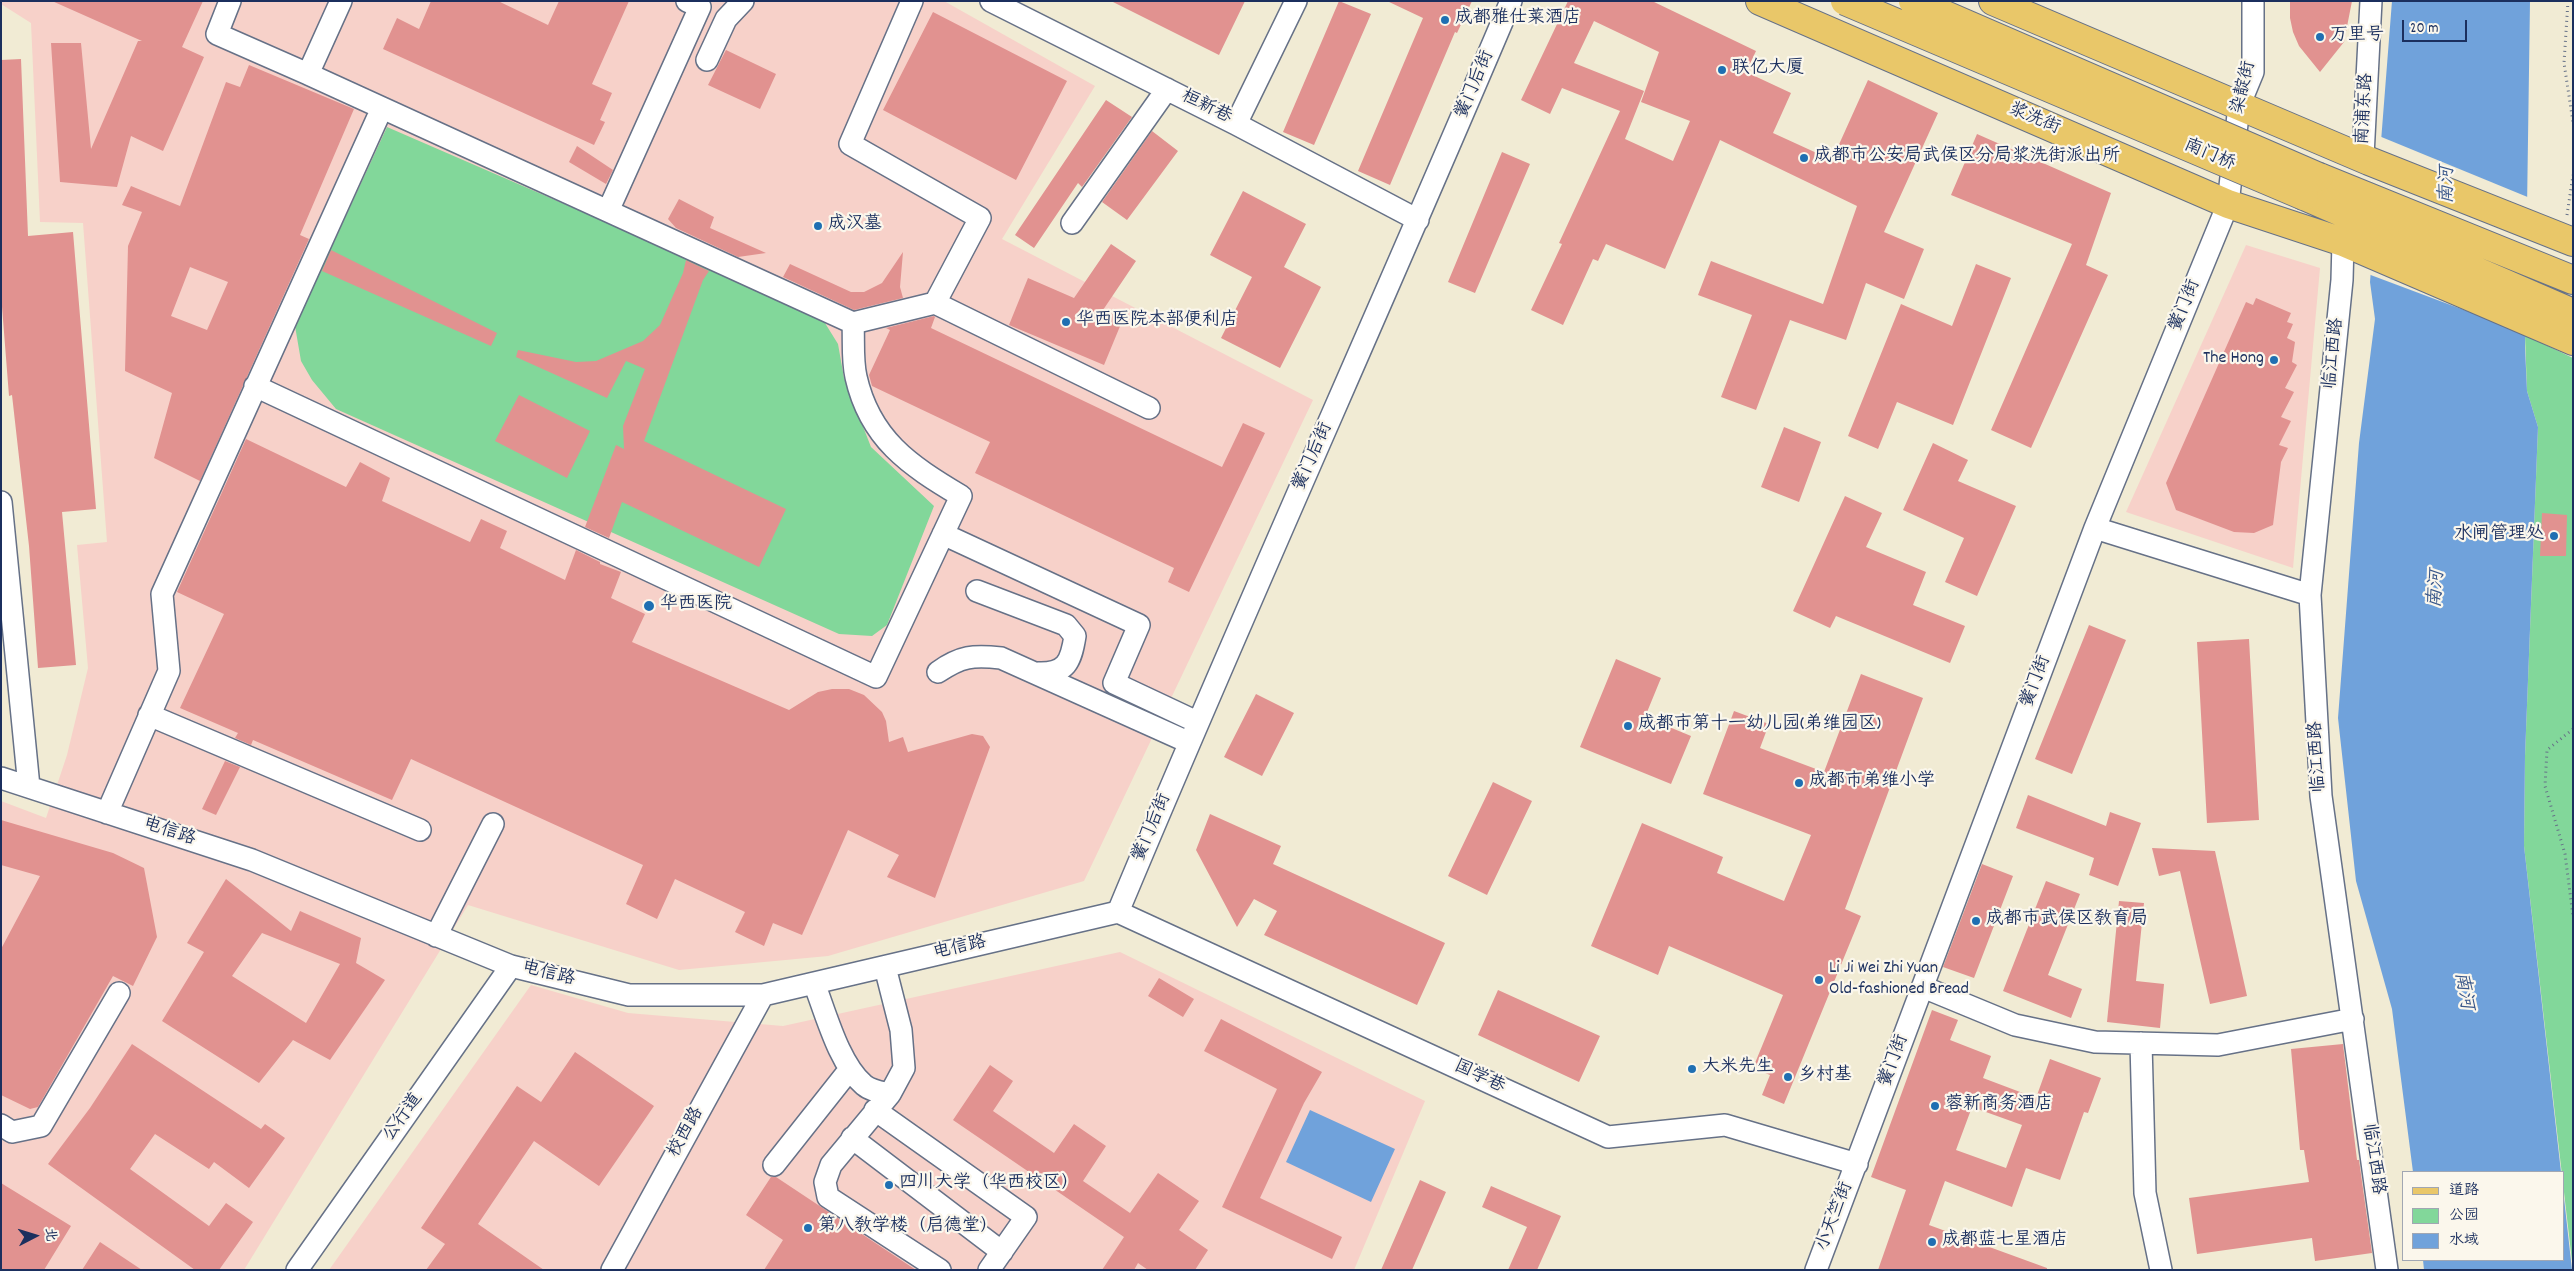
<!DOCTYPE html>
<meta charset="utf-8">
<style>
body{margin:0}
#map{position:relative;width:2574px;height:1271px;overflow:hidden;background:#f1ebd4;font-family:Dekko,"LXGW WenKai TC",sans-serif}
canvas{display:block}
.frame{position:absolute;inset:0;border:2px solid #1b2f5e;pointer-events:none}
.legend{position:absolute;left:2402px;top:1171px;width:162px;height:90px;box-sizing:border-box;background:#fbf7ec;border:1px solid #a1a7b3;margin:0;padding:6px 9px;list-style:none;font-size:15px;color:#1b2f5e}
.legend li{display:flex;align-items:center;gap:10px;height:25px}
.legend b{width:25px;border:1px solid #a1a7b3}
.north{position:absolute;left:10px;top:1211px;width:50px;height:50px;-webkit-text-stroke:4px #fbf7ec;paint-order:stroke;rotate:85deg;font-size:14px;font-weight:700;line-height:20px;text-align:center;color:#1b2f5e}
.north::after{content:'';display:block;margin:auto;width:18px;height:22px;background:#1b2f5e;clip-path:polygon(50% 0,100% 100%,50% 72%,0 100%)}
.scale{position:absolute;left:2402px;top:20px;width:65px;height:22px;box-sizing:border-box;border:2px solid #1b2f5e;border-top:0;padding-left:6px;font-size:15px;line-height:18px;white-space:nowrap;color:#1b2f5e;-webkit-text-stroke:4px #fbf7ec;paint-order:stroke}
</style>
<div id="map">
<canvas width="2574" height="1271"></canvas>
<div class="frame"></div>
<ul class="legend">
<li><b style="height:6px;background:#e9c769"></b>道路</li>
<li><b style="height:14px;background:#82d79a"></b>公园</li>
<li><b style="height:14px;background:#70a2db"></b>水域</li>
</ul>
<div class="north">北</div>
<div class="scale">20 m</div>
</div>
<script>
const c = document.querySelector('canvas').getContext('2d');
c.lineJoin = 'round';
function paint(path, color) {
  c.fillStyle = color;
  c.fill(path, 'evenodd');
}
function strokePath(path, color, width, dash) {
  c.strokeStyle = color;
  c.lineWidth = width;
  c.lineCap = dash ? 'butt' : 'round';
  c.setLineDash(dash || []);
  c.stroke(path);
}
function label(font, color, halo, rows, align = 'center') {
  c.font = font + ' Dekko,"LXGW WenKai TC",sans-serif';
  c.lineWidth = 4.5;
  c.setLineDash([]);
  c.textBaseline = 'middle';
  c.strokeStyle = halo;
  c.fillStyle = color;
  for (const [text, x, y, turn = 0] of rows) {
    c.save();
    c.translate(x, y);
    c.rotate((+turn || 0) * Math.PI / 180);
    c.textAlign = isNaN(turn) ? turn : align;
    if (halo) c.strokeText(text, 0, 0);
    c.fillText(text, 0, 0);
    c.restore();
  }
}
paint(new Path2D(`
 M1,1H944L1095,86L1002,239L1313,400L1084,881L828,956L679,970L468,905L244,1270H1V801L46,818L67,755L88,668L77,545L107,542L83,223L40,222L31,23L1,4Z
 M2246,245L2320,268L2293,568L2126,512Z
 M1120,952L1425,1101L1354,1270H329L531,985L628,1013L783,1026Z`), '#f7d1c9');
paint(new Path2D(`
 M387,127L820,315L838,344L844,378L871,447L934,506L887,625L872,636L839,634L336,409L312,380L301,361L295,326Z
 M2525,335L2573,358V1270L2524,846L2525,756L2538,427L2527,391Z`), '#82d79a');
paint(new Path2D(`
 M2392,1H2530L2525,347L2527,391L2538,427L2525,756L2524,846L2561,1172H2413L2392,1009L2356,881L2338,718L2359,443L2375,319L2370,282Z
 M1310,1110L1395,1149L1371,1202L1286,1162Z
 M2563,1189L2572,1270H2424L2423,1260H2563Z`), '#70a2db');
paint(new Path2D(`
 M2379,136L2530,198L2528,334L2368,274Z`), '#f1ebd4');
paint(new Path2D(`
 M52,1H203L182,47L204,57L163,151L131,136L117,187L60,182L51,43H81L91,149L138,41H142Z
 M431,1H498L548,25L559,1H629L592,84L612,93L600,120L605,122L594,145L383,49L397,18L419,29Z
 M1111,1H1245L1219,55Z
 M1339,1L1371,14L1314,145L1283,132Z
 M1387,1H1472L1457,33L1455,32L1390,185L1358,171L1423,18Z
 M1568,1H1652L1756,51L1746,72L1791,93L1773,133L1832,160L1868,80L1938,113L1884,232L1924,249L1904,299L1866,283L1846,340L1790,320L1756,410L1721,397L1752,315L1698,295L1711,261L1823,304L1857,206L1720,140L1665,269L1606,244L1598,261L1593,259L1563,325L1531,310L1562,244L1559,243L1620,111L1562,88L1550,114L1521,100ZM1594,21L1659,52L1641,102L1690,121L1673,161L1625,139L1644,91L1574,63Z
 M2290,1H2352L2344,42L2320,72L2299,46L2293,32L2290,18Z
 M933,12L1067,81L1016,180L883,110Z
 M726,50L776,74L760,109L708,85Z
 M21,59L28,236L73,232L96,509L62,512L76,665L38,668L29,546L12,395L9,396L1,294V60Z
 M249,65L354,109L300,235L309,239L200,481L154,458L172,393L125,371L128,246L142,212L122,205L131,186L180,206L226,82L240,87ZM190,267L228,282L207,330L171,316Z
 M1106,100L1132,117L1082,187L1078,183L1034,248L1015,235Z
 M1152,131L1178,151L1127,220L1102,202Z
 M1977,134L2111,193L2086,265L2108,275L2031,448L1991,430L2072,244L1951,195Z
 M577,146L613,170L606,184L569,162Z
 M1502,152L1530,164L1475,293L1448,282Z
 M1243,191L1306,224L1284,267L1321,287L1280,368L1221,338L1252,277L1210,255Z
 M679,199L714,217L710,228L766,253L738,257L676,228L668,219Z
 M1111,244L1136,261L1103,310L1123,319L1104,365L1009,325L1028,278L1074,298Z
 M331,250L497,333L491,346L322,271Z
 M903,252L900,287L903,298L854,310L783,277L790,264L851,292H864L882,283Z
 M686,260L709,271L703,280L644,441L786,509L759,567L622,502L609,538L585,527L616,445L624,449L623,426L645,369L626,361L607,398L516,357L518,350L576,362L596,361L643,341L660,325L683,273Z
 M1976,264L2011,278L1953,425L1897,402L1878,449L1848,436L1901,304L1952,326Z
 M2256,298L2291,313L2287,322L2293,324L2287,338L2295,342L2292,362L2297,365L2285,388L2294,392L2281,417L2291,421L2279,445L2288,448L2281,462L2273,525L2254,533L2234,532L2176,510L2166,483L2246,302L2253,305Z
 M934,316L935,317L931,328L1222,467L1243,423L1265,433L1189,592L1168,582L1174,568L975,473L990,442L872,386L869,375L890,330L886,328Z
 M519,395L590,431L567,478L495,441Z
 M1784,427L1821,442L1799,502L1761,487Z
 M246,439L346,487L360,462L390,478L382,501L470,542L481,519L507,531L500,548L565,580L576,550L600,562V564L621,572L611,598L645,614L632,642L789,710L818,692L832,689H849L864,695L882,712L886,721L889,742L903,737L908,752L972,734L983,736L990,747L935,898L887,877L899,855L848,830L802,935L773,923L764,946L735,932L745,912L675,879L657,919L626,904L643,865L411,759L392,800L253,740L251,745L235,738L238,733L180,708L224,614L177,592Z
 M1933,443L1968,460L1958,481L2016,506L1977,596L1945,582L1964,538L1903,510Z
 M1845,496L1882,513L1866,547L1926,572L1913,605L1965,626L1950,663L1836,616L1830,628L1793,611Z
 M2542,513L2567,515L2566,556H2540Z
 M2089,625L2126,640L2072,774L2035,759Z
 M2249,639L2259,820L2207,823L2197,642Z
 M1616,659L1661,678L1645,717L1691,736L1671,784L1580,747Z
 M1861,674L1923,698L1845,909L1861,916L1784,1104L1762,1095L1770,1075L1753,1068L1783,995L1669,946L1658,975L1591,946L1642,823L1723,857L1717,873L1784,901L1811,835L1703,794L1734,711L1769,724L1760,748L1824,772Z
 M1256,694L1294,713L1262,776L1224,757Z
 M225,761L240,767L216,815L202,809Z
 M1493,782L1532,801L1487,895L1448,876Z
 M2028,795L2106,826L2110,812L2141,823L2118,886L2089,875L2094,858L2016,828Z
 M1210,814L1281,846L1273,864L1445,943L1417,1005L1264,935L1277,911L1254,899L1237,927L1196,850Z
 M1,820L113,853L144,868L157,937L133,986L113,976L38,1107L30,1109L1,1095V949L40,876L1,865Z
 M2152,848L2215,851L2247,996L2210,1004L2180,871L2159,876Z
 M1982,864L2013,876L1974,978L1943,967Z
 M226,879L291,931L300,911L361,938L356,963L385,980L330,1060L293,1040L259,1083L162,1021L204,952L187,943ZM262,933L340,964L306,1023L232,976Z
 M2046,881L2080,894L2048,975L2082,989L2071,1018L2003,991Z
 M2119,901L2144,903L2136,981L2164,984L2160,1028L2107,1022Z
 M1159,978L1194,999L1183,1017L1148,996Z
 M1498,990L1600,1036L1579,1082L1478,1035Z
 M1932,1010L1958,1020L1950,1040L1991,1056L1983,1078L2036,1098L2050,1059L2101,1078L2088,1113L2084,1112L2060,1180L2026,1168L2012,1207L1945,1181L1929,1225L2047,1268V1270H1878L1906,1190L1871,1177ZM1972,1107L2022,1125L2006,1168L1956,1150Z
 M1221,1019L1322,1072L1304,1103L1260,1198L1342,1237L1332,1259L1222,1207L1277,1089L1204,1051Z
 M132,1044L261,1129L265,1124L285,1138L249,1188L214,1162L209,1169L155,1134L130,1169L209,1226L226,1203L253,1222L219,1270H195L48,1164L90,1108Z
 M2343,1044L2357,1160H2359L2372,1253L2315,1261L2312,1238L2197,1254L2189,1198L2309,1182L2304,1150H2300L2291,1049Z
 M575,1052L654,1106L599,1186L534,1141L478,1224L544,1270H426L445,1244L421,1228L517,1086L541,1102Z
 M990,1065L1013,1081L993,1111L1054,1153L1074,1124L1106,1146L1083,1181L1130,1213L1158,1173L1199,1201L1179,1230L1208,1250L1195,1270H1148L1138,1263L1134,1270H1102L1124,1237L953,1120Z
 M771,1177H776L916,1270H764L783,1240L746,1215Z
 M1420,1180L1446,1192L1412,1270H1381Z
 M1,1183L71,1226L44,1270H1Z
 M1491,1186L1561,1216L1537,1270H1508L1527,1227L1482,1207Z
 M100,1242L142,1270H82Z`), '#e19290');
const minor = new Path2D(`
 M230,1L217,34L308,74
 M341,1L308,74L853,323L935,303L1149,408
 M912,1L850,144L980,218L935,303
 M991,1L1236,124L1418,220
 M707,60L726,19L743,1
 M1236,124L1296,1
 M2363,156L2371,1
 M608,211L700,7L687,1
 M1072,223L1167,89
 M2343,242L2342,280L2310,595L2321,796L2387,1270
 M255,386L876,677L961,496C909,465 870,439 856,377C852,360 854,340 853,323
 M1,502L29,787
 M2095,528L2310,595
 M943,534L1139,625L1114,683L1197,722
 M977,591L1066,625L1075,636C1071,662 1066,674 1038,673
 M938,672C961,656 973,655 1001,658L1188,742
 M149,715L420,830
 M1,778L252,860L511,966L629,995H763L1118,912
 M107,813L169,671L162,594L382,108
 M1118,912C1245,607 1382,306 1511,1
 M1118,912L1608,1137L1725,1125L1857,1164
 M436,936L493,824
 M814,983C826,1014 839,1064 864,1085C871,1091 881,1092 890,1094L904,1068L901,1030L885,967
 M1923,987L2015,1025L2095,1042L2218,1045L2353,1019
 M2141,1043L2145,1193L2161,1270
 M890,1094L831,1165L825,1182L828,1197L940,1270
 M875,1110L1026,1217L989,1270
 M1,1125L12,1132L41,1126L119,993
 M852,1138L1002,1252
 M774,1165L850,1069
 M297,1270L511,966
 M612,1270L763,995
 M1816,1270L2095,528L2228,204L2239,106L2253,72V1`);
const major = new Path2D(`
 M1760,1L2228,204L2343,242L2573,341
 M1993,1L2369,161L2573,242
 M2319,177L2573,280
 M2304,196L2573,313`);
strokePath(minor, '#667187', 24);
strokePath(major, '#667187', 30);
strokePath(new Path2D(`
 M2568,1L2564,63L2573,122
 M2567,215L2573,175
 M2573,729L2547,750L2545,786L2565,854L2573,916`), '#667187', 3, [1, 4]);
strokePath(minor, '#fff', 21);
strokePath(major, '#e9c769', 28);
const majorBridge = new Path2D(`
 M1845,1L2304,196
 M1913,1L2319,177`);
strokePath(majorBridge, '#667187', 30, []);
strokePath(majorBridge, '#e9c769', 28);
for (const [x, y, r, color] of [
 [1445,20,5,"#1f6fb2"],
 [2320,37,5,"#1f6fb2"],
 [1722,70,5,"#1f6fb2"],
 [1804,158,5,"#1f6fb2"],
 [818,226,5,"#1f6fb2"],
 [1066,322,5,"#1f6fb2"],
 [2274,360,5,"#1f6fb2"],
 [2554,536,5,"#1f6fb2"],
 [649,606,6,"#1f6fb2"],
 [1628,726,5,"#1f6fb2"],
 [1799,783,5,"#1f6fb2"],
 [1976,921,5,"#1f6fb2"],
 [1819,980,5,"#1f6fb2"],
 [1692,1069,5,"#1f6fb2"],
 [1788,1077,5,"#1f6fb2"],
 [1935,1106,5,"#1f6fb2"],
 [889,1185,5,"#1f6fb2"],
 [808,1228,5,"#1f6fb2"],
 [1932,1242,5,"#1f6fb2"]
]) {
  const dot = new Path2D();
  dot.arc(x, y, r, 0, 2 * Math.PI);
  c.fillStyle = color;
  c.fill(dot);
  strokePath(dot, '#fbf7ec', 2);
}
label('18px', '#1b2f5e', '#fbf7ec', [
 ["成都雅仕莱酒店",1455,20],
 ["万里号",2330,37],
 ["联亿大厦",1732,70],
 ["成都市公安局武侯区分局浆洗街派出所",1814,158],
 ["成汉墓",828,226],
 ["华西医院本部便利店",1076,322],
 ["The Hong",2264,360,"right"],
 ["水闸管理处",2544,536,"right"],
 ["华西医院",660,606],
 ["成都市第十一幼儿园(弟维园区)",1638,726],
 ["成都市弟维小学",1809,783],
 ["成都市武侯区教育局",1986,921],
 ["Li Ji Wei Zhi Yuan",1829,970],
 ["Old-fashioned Bread",1829,991],
 ["大米先生",1702,1069],
 ["乡村基",1798,1077],
 ["蓉新商务酒店",1945,1106],
 ["四川大学（华西校区）",899,1185],
 ["第八教学楼（启德堂）",818,1228],
 ["成都蓝七星酒店",1942,1242]
], 'left');
label('18px', '#1b2f5e', '#fbf7ec', [
 ["黉门后街",1476,85,-67],
 ["染靛街",2245,88,-77],
 ["桓新巷",1206,108,26],
 ["南浦东路",2366,109,-87],
 ["浆洗街",2034,120,23],
 ["南门桥",2209,156,23],
 ["黉门街",2186,306,-68],
 ["临江西路",2335,354,-84],
 ["黉门后街",1314,457,-66],
 ["黉门街",2037,682,-69],
 ["临江西路",2319,757,-93],
 ["黉门后街",1153,828,-67],
 ["电信路",169,833,18],
 ["电信路",960,949,-13],
 ["电信路",548,975,14],
 ["黉门街",1895,1061,-70],
 ["国学巷",1479,1078,25],
 ["公行道",404,1118,-55],
 ["校西路",687,1133,-61],
 ["临江西路",2372,1159,82],
 ["小天竺街",1836,1217,-69]
]);
label('italic 19px', '#39578a', '#fbf7ec', [
 ["南河",2449,185,-89],
 ["南河",2438,589,-85],
 ["南河",2462,991,80]
]);
</script>
